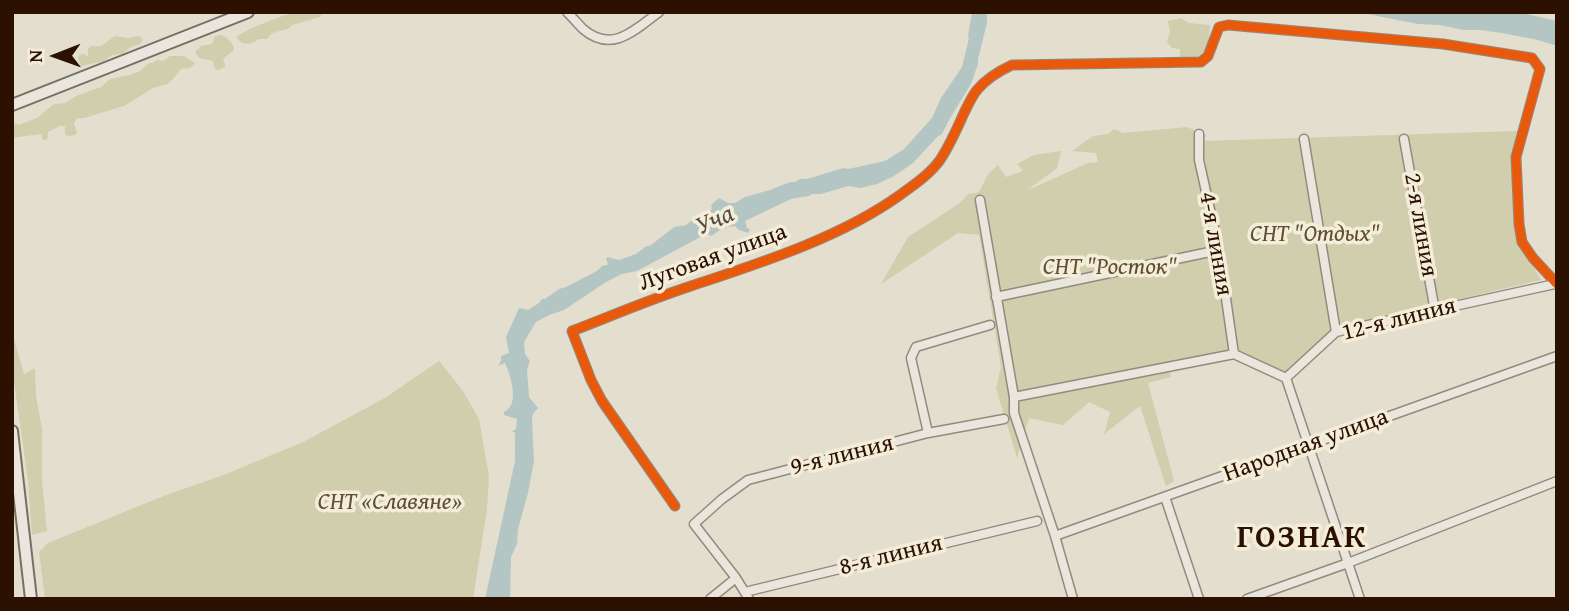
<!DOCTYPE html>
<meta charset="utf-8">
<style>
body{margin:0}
#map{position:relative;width:1569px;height:611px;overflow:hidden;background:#e4dece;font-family:"Gentium Book Plus",serif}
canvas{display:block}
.frame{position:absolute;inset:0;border:14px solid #2c1000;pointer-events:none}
.north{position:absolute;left:21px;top:21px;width:70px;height:70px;-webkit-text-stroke:5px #f3edd9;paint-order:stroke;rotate:269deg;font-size:19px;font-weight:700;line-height:28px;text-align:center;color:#2c1000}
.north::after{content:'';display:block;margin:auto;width:24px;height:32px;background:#2c1000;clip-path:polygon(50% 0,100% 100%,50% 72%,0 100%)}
</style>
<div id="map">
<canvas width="1569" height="611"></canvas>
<div class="frame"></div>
<div class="north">N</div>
</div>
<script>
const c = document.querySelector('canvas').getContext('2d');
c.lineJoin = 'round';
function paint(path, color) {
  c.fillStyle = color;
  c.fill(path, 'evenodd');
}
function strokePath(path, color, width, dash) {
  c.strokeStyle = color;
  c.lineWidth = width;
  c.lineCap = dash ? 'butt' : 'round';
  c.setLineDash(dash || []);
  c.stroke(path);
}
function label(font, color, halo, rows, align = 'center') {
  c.font = font + ' "Gentium Book Plus",serif';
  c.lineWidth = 7;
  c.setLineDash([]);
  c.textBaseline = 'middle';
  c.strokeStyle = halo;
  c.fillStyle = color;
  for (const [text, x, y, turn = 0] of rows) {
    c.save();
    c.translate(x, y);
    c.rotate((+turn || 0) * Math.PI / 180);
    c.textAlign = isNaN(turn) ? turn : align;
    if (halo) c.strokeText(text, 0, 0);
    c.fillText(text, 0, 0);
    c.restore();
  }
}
paint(new Path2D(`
 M294,12H323L320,17L292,25L288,29L272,33L267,39H259L250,44L242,43L237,38V36C254,26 274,19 294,12Z
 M1181,18L1188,23L1210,25L1208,46L1199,57L1180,58V49L1172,48L1167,42L1170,32L1168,21Z
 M219,35C227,36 233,42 234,50L223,59L225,64V67L218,70L215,69L213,61L199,58L195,52L201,46L212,44L215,36Z
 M115,36L128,38L139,36L143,40L140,44L131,47L122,54L112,55L104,61L81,66L78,58L79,55L84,54L88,57V49L91,46H101Z
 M170,56H184L195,63L190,68L181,69L172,80L167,84L153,88L124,106L84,118H77L74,124L77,132L75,135L68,136L65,134V126H60L48,132V138L46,140H43L41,134L12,138V123L19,125L37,118L54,104L65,103L76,96L101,87L110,79L130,75L140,71L149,63H153L156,60L163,61Z
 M1187,127L1207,136L1195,141L1198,168L1231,351L1169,364L1171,377L1148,383L1174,481L1166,486L1140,406L1104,434L1110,412L1089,402L1063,425L1029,418L1017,458L996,388L1001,367L979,235L958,233L881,284L908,237L960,203L968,194L979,192L988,174L998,165L1006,177L1023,171L1017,164L1034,155L1061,151L1057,168L1026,191L1088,163L1098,162L1096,153L1072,151L1093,136L1108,134L1114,129L1123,133Z
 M1517,131L1512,158L1516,228L1520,244L1541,280L1332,329L1285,375L1235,353L1202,141Z
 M12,332L24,374L35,368L36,396L42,429V481L47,531L32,535L28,481L12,367Z
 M439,361L463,391L479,419L489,476L487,509L473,599H45L39,552L48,543L166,495L221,476L303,442L385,398Z`), '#d0ceac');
paint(new Path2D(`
 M972,12H987V23L978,59V64L971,84L949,120L942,134L937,137L913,163L894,176L877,184L861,188L848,186L821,194H812L809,196L791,199L745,221L747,228L750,229L748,233L739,230L735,226L723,228L711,236L706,234L637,271L622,274L606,282L564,310L549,315L536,322L524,342L525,354L530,361L527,370L529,397L538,408L533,414L532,420L534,461L528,493L518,529L517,544L511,557L510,599H485L515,461V433L512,431L516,429L517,419L504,415V412C520,405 511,376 505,363L498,366L501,361V356L509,353L506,337L519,308L528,310L539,303L542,299H545L559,289L566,287L597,271L602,266L607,265L608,264L606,259L607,257L619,260L636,254L645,247L651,245L674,227L686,225L695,218L709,212L712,208L711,205L719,198L728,203H735L745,197L770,190L790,182H795L800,179H807L843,168L848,169L885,161L904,149L913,139L932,118L941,98L962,67L969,38L968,36Z
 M1357,12H1518L1557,21V46L1538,40L1502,33L1480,30H1464L1439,25L1418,24Z`), '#b4c6c4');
const street = new Path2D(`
 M567,12C573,18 578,24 583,29C612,54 635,30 659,12
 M1199,134V160L1219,250L1234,354
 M1304,139L1336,332
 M1404,139L1435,311
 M980,200L1014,397V413L1055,536L1073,599
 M996,297L1219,250
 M1286,378L1360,599
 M1014,397L1234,354L1286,378L1336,332L1555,284
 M928,433L911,358L916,347L990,325
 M1165,497L1199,599
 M675,506L602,401L591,380L572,331C611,316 651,299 691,286C760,263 840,238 900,195C914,185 930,174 940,160C950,145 957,129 964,113C968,105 972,96 977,90C986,79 999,71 1012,65L1201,62L1208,56L1219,27L1228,25L1443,44L1532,58L1540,69L1516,157L1519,224L1522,242L1533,258L1557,284
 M1055,536L1557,356
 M745,592L1037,521
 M710,599L736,578
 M749,599L736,578L694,524L722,499L748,480L928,433L1004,419
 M1247,599L1348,563L1557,481`);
const secondary = new Path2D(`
 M12,105L248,12
 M12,431L31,599`);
strokePath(street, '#928a7f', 11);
strokePath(secondary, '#776f64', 14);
strokePath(street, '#eae6de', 8);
strokePath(secondary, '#eae6de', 10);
strokePath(new Path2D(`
 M675,506L602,401L591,380L572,331C611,316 651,299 691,286C760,263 840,238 900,195C914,185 930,174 940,160C950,145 957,129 964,113C968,105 972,96 977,90C986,79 999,71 1012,65L1201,62L1208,56L1219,27L1228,25L1443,44L1532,58L1540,69L1516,157L1519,224L1522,242L1533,258L1557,284`), '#e8590c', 9);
label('24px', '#2c1000', '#f3edd9', [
 ["2-я линия",1420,225,80],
 ["4-я линия",1215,244,80],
 ["Луговая улица",713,258,-20],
 ["12-я линия",1399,320,-14],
 ["Народная улица",1306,446,-20],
 ["9-я линия",842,456,-14],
 ["8-я линия",891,556,-14]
]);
label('italic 24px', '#604e32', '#f3edd9', [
 ["СНТ \"Отдых\"",1315,235],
 ["СНТ \"Росток\"",1110,268],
 ["СНТ «Славяне»",390,503]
]);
label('italic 26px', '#554c43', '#f3edd9', [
 ["Уча",715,221,-24]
]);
c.letterSpacing = '2px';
label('bold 32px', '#2c1000', '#f3edd9', [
 ["ГОЗНАК",1302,539]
]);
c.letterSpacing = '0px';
</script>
